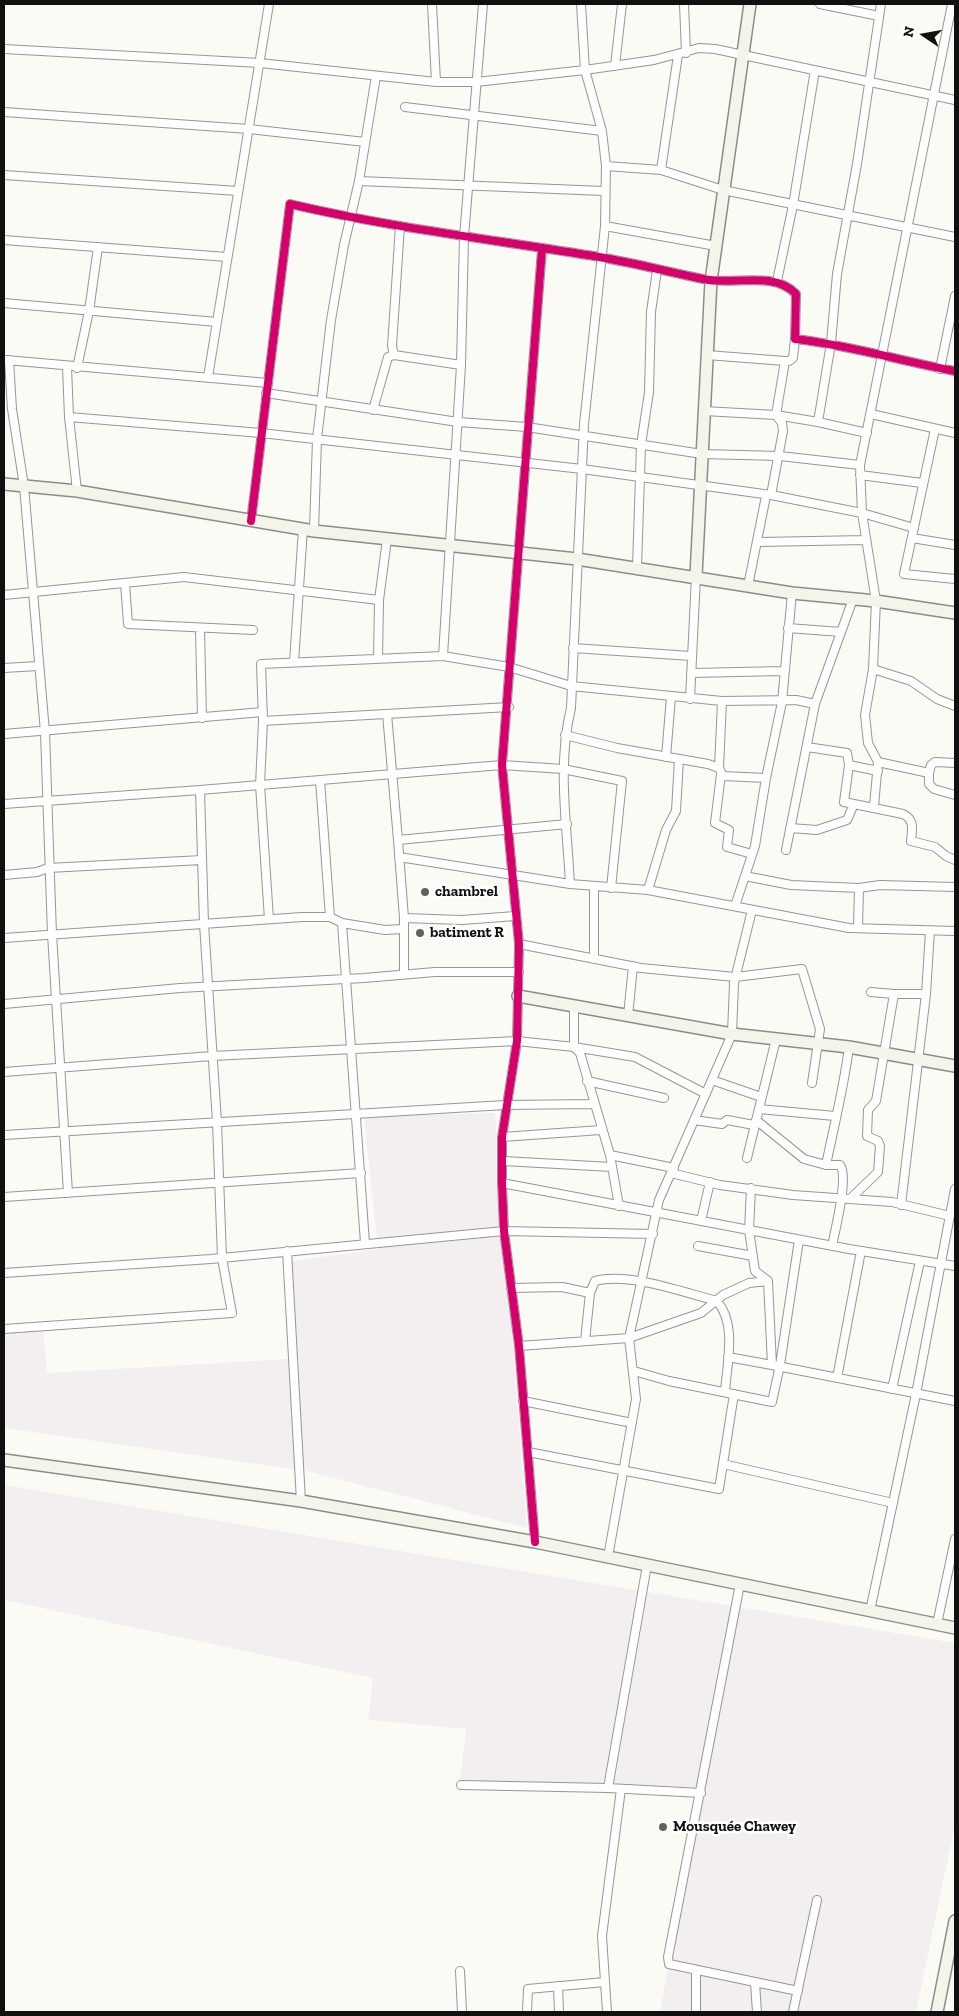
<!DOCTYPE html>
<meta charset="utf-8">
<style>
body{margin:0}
#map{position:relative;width:959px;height:2016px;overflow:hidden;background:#fbfbf6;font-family:"Zilla Slab",serif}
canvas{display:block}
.frame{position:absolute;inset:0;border:5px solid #101010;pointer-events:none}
.north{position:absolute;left:899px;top:10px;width:50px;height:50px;-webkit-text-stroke:4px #fff;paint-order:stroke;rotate:282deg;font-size:14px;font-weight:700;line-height:20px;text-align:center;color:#101010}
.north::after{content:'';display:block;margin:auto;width:18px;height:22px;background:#101010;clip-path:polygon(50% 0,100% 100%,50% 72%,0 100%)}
</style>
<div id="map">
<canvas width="959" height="2016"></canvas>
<div class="frame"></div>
<div class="north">N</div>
</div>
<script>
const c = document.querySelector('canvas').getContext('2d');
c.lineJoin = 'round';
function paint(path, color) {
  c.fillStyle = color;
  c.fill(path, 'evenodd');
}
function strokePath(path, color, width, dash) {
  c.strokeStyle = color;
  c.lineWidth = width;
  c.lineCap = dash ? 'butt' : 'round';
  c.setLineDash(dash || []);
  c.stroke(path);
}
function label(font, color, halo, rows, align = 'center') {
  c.font = font + ' "Zilla Slab",serif';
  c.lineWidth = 5;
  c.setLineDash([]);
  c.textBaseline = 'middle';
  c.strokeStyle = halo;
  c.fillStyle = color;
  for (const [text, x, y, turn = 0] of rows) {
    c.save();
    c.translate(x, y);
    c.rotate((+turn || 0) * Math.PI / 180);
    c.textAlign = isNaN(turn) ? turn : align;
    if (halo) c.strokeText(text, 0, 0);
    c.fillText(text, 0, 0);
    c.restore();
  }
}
paint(new Path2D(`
 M495,1113L527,1528L307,1471L4,1428V1325L43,1322L47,1373L289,1359L286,1262L378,1249L364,1116Z
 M4,1485L955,1643V1824L916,2012H660L699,1796L460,1781L466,1729L368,1720L373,1678L4,1600Z`), '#f3eff1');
const street = new Path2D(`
 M432,4L436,82
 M684,4L686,53
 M820,4L879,16
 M4,49L260,63L436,82H476L585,70L654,60L699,48L715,49L955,100
 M615,66L622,4
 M405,107L602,131
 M4,112L249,129L365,142
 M606,166L661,170L723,190L955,237
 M661,170L678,55
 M4,175L238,191
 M359,181L604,191
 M605,226L716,246
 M4,240L227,257
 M777,281L793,205L815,70
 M4,303L217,322
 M394,355L461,365
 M707,355L785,361L776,415L782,423L783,431L771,495
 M6,360L268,383
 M9,360L12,409L24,486L45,732L52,934L68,1193
 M785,361H789L793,358L795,339
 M67,367L69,417L77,491
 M77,368L89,311L98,247
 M940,369L955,296
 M208,377L269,4
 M266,393L458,422L527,427L702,454L780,456L860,465
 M373,410L388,357L394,355L392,346L400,226
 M704,411L776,415L818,422L831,343L837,274L857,164L881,4
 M871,414L955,433
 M69,417L261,433L582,469L771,495L862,513L914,528
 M818,422L867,433
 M935,429L904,574L955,579
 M860,475L922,483
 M251,521L290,204C392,228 496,240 599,257C634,263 669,272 703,279C733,286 774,270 796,294L795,339C849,345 901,361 955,371
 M314,531L317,439L331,320L344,245L359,181L376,76
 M912,538L955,545
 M759,542L866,540
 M637,568L641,445L649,392L651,312L657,270
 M125,583L128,624L253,630
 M748,586L766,496
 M4,595L184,577L379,600
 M788,628L841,632
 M200,629L202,718
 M573,648L691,656
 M443,656L461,365L464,237L483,4
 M378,659L379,600L387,539
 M294,662L303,529
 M4,668L38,666
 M873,669L911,681L937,699L955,706
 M691,673L784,671
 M690,699L696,576
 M387,714L398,840L567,824
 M263,721L509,707
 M4,734L263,712
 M565,735L617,748L708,764L719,768L723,776L766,778L755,846L735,906
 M807,747L847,753L849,765L878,771
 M666,757L671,697
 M878,762L929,773V784L934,789L955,795
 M849,765L844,802L903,814C915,820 912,829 911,841L935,847L946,856L955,860
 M719,768L722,701
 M929,773L931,765L935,762L955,763
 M721,774L715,823L729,830L727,847L752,854
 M766,778L782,702L792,593
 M320,780L330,917
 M4,804L200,790
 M874,806L878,762L868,743L865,715L873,669L876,601L862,513L860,465L952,4
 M790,828L817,830L847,820L854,804
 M398,840L404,918V974
 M786,850L815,704L853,599
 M399,857L570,884L648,890L849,928L955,931
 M4,875L37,872L48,868L202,860
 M745,876L791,885L859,888L880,885L955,887
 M570,884C567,825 557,765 571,708L584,424L605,226L606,166L602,131L585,70L581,4
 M611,888L622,781L563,769L502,765L260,785L263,721L261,664L443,656L509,667L571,686L722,701L796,700L815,704
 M648,890L666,830L676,811L679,759
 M404,918L462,920L515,916
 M342,923L365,1243
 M858,928L859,888
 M4,938L302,917H330L342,923L385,930L403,929
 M519,944L641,968L735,977L802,969L820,1029L812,1083
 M594,959V886
 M871,992L894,994
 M4,1004L180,988L364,978L435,972H519
 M574,1006V1047L635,1057L706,1094
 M628,1016L633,966
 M4,1072L212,1056L517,1041L574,1047L580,1053L610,1155L619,1206
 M712,1080L761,1097
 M587,1081L664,1098
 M759,1109L835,1116
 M694,1120L722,1124L727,1120L754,1125
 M756,1120L804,1159L826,1165C834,1126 844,1087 849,1047
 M4,1135L505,1105L593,1104
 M502,1137L601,1130
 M610,1155L674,1168
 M747,1158L776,1039
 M503,1161L612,1167
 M826,1165H840C849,1176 835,1231 832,1246
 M671,1173L720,1185L793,1195L892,1202L950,1216
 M502,1183L849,1249L955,1266
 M751,1188L749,1230L755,1271L768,1281L772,1365L955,1401
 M4,1197L361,1173
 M850,1199L878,1172L880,1146L878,1141L867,1136L868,1110L876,1101L894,994H926
 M901,1205L926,994L930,931
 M701,1221L710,1182
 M698,1246L753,1256
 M287,1251L301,1501
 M4,1273L211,1259L504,1231L653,1234
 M511,1288L562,1287L590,1293
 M4,1329L232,1313L222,1258L217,1122L204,924L200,790L260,785L269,919
 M585,1341L590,1293L595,1281C629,1272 682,1292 717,1301C737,1324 727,1363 725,1392
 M519,1346L629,1338L701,1313L723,1295L749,1283L768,1281
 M728,1357L772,1365
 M634,1371L669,1381L772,1402L780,1365L799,1240
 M837,1378L861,1251
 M892,1389L920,1261
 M523,1401L632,1423
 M528,1452L719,1489L734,1394
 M723,1464L893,1503
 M535,1542L519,1346L504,1231L502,1183V1137L517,1041L519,944L502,765L542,249
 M608,1557L636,1399L629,1338L659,1200L732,1034L734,983L752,910
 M740,1584L668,1957L669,1964L798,1991
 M870,1611L916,1394L955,1189
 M937,1624L955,1539
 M461,1785L608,1788L701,1793
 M608,1788L647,1565
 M696,1970V2012
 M460,1971L462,2012
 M755,1983L757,2012
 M558,1986L559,2012
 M527,2012L528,1989L605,1982
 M607,2012L602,1936L621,1789
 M793,2012L817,1900`);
const secondary = new Path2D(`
 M4,484L77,491L314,531L577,559L792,593L876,601L955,613
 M696,576L711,281L750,4
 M518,996L732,1034L849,1047L955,1066
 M4,1460L301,1501L535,1542L955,1628
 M937,2012L955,1921`);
strokePath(street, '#969694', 10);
strokePath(secondary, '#8c8c8a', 14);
strokePath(street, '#fefefe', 8);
strokePath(secondary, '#f5f4eb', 11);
strokePath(new Path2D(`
 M251,521L290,204C392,228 496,240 599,257C634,263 669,272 703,279C733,286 774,270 796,294L795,339C849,345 901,361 955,371
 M535,1542L519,1346L504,1231L502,1183V1137L517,1041L519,944L502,765L542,249`), '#d6006c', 8);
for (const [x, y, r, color] of [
 [425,892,5,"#626260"],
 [420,933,5,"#626260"],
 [663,1827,5,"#626260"]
]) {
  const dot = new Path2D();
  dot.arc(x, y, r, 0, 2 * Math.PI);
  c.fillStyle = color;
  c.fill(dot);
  strokePath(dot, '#fff', 2);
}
label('bold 15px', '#101010', '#fff', [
 ["chambrel",435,892],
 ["batiment R",430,933],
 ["Mousquée Chawey",673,1827]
], 'left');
</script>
